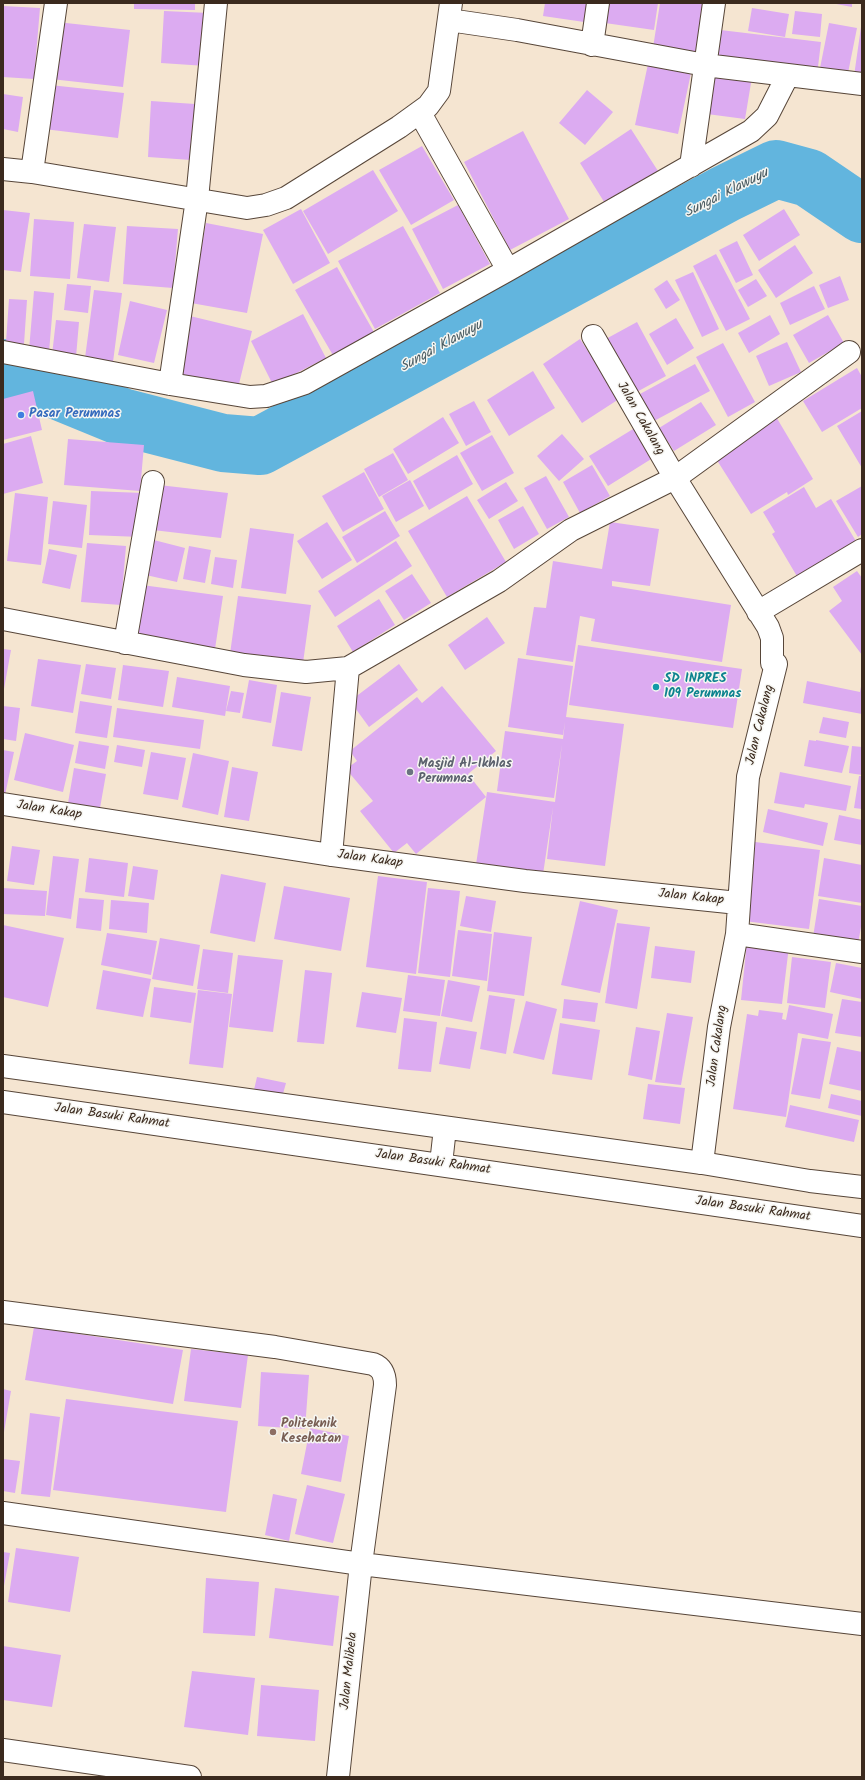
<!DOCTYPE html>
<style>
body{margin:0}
#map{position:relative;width:865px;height:1780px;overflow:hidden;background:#f5e5d1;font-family:Kalam,sans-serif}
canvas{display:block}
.frame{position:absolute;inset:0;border:4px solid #3b2a1e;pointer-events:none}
</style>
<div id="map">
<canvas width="865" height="1780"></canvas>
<div class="frame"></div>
</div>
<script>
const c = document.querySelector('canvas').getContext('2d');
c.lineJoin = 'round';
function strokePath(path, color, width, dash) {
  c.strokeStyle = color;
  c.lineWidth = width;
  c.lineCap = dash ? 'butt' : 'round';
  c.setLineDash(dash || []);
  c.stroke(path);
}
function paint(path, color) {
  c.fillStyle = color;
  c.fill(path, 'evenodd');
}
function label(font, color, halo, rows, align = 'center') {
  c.font = font + ' Kalam,sans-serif';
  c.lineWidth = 3;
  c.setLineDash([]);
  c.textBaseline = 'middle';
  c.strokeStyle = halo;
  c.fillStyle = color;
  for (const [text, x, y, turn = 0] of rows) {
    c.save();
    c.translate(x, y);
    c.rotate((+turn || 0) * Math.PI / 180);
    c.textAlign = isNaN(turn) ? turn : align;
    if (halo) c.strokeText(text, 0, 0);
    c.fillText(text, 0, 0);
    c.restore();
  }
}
strokePath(new Path2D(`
 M3,368L122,417L223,443L260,446L725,194L776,169L809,178L862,214`), '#62b5de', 58);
paint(new Path2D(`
 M134,3H195V10L134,9Z
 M545,3H594L591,23L543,16Z
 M600,3H658L654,30L598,22Z
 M660,3H705L697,61L652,54Z
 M831,3H852V7Z
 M3,6L40,8L34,79L3,77Z
 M752,8L789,14L785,37L748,31Z
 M164,11L209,13L206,66L161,63Z
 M795,11L822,14L820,37L792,34Z
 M57,22L130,30L123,87L51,79Z
 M829,23L857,28L848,73L820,68Z
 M861,27H862V77L854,76Z
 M712,29L821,42L817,75L708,63Z
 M648,64L691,73L678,134L635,125Z
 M713,71L752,77L745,119L707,114Z
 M50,85L124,93L118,138L44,129Z
 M587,90L613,112L585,145L559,123Z
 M3,94L23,97L18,132L3,129Z
 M151,101L195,104L191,160L148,157Z
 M631,129L658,171L606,205L580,163Z
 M523,131L569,219L510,250L464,162Z
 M422,146L454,200L411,225L379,170Z
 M373,170L398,211L328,254L303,211Z
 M458,205L490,264L443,289L412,229Z
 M301,209L330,263L293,284L263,230Z
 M784,209L800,235L759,261L743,235Z
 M3,210L30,213L21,272L3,270Z
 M34,219L74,222L70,279L30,276Z
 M206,223L263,234L247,313L191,303Z
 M84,224L116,227L109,282L77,278Z
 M127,226L178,229L173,288L123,284Z
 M403,226L440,293L375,329L338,261Z
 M737,241L753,275L736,283L719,250Z
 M795,245L813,273L776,298L758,270Z
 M716,254L750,319L726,331L693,266Z
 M337,267L375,334L334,357L295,290Z
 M693,272L719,329L702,337L675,280Z
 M840,276L849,300L828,308L819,285Z
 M756,279L767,296L748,307L738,290Z
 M667,280L680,300L666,309L654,289Z
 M67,284L91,286L88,313L64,310Z
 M814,286L825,309L790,325L780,303Z
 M94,290L122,293L113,362L85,358Z
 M34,291L54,293L49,352L29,350Z
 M9,299L27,300L24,344L6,342Z
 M130,301L167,310L154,363L118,355Z
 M303,314L326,358L273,385L251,341Z
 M770,315L780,334L749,353L738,333Z
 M828,315L844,343L809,363L793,335Z
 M190,316L252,331L238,388L176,373Z
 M676,318L694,348L667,365L649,334Z
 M56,320L79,322L76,357L52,355Z
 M637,322L666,376L633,394L604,340Z
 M580,339L619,399L582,423L543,364Z
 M787,342L801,372L769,386L756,356Z
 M723,343L755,402L728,417L696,357Z
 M695,364L710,391L654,421L640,394Z
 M857,368L862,377V408L822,432L803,401Z
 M533,371L555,408L509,436L487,400Z
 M33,391L42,430L3,440V399Z
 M474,401L491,432L466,446L449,414Z
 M701,402L716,425L674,451L659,428Z
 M862,411V468L837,426Z
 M775,415L813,479L788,495L787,492L751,514L713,454Z
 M443,417L459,443L408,474L393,449Z
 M638,426L656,456L608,486L589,456Z
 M562,434L584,459L559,481L537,456Z
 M492,435L514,473L482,491L460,453Z
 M31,436L43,483L3,494V444Z
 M68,439L144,445L140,491L64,485Z
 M393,453L408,480L379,497L364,469Z
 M457,455L473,484L429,510L413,481Z
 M592,465L610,496L580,513L563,482Z
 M364,472L384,509L343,532L322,496Z
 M546,476L569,517L547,529L524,488Z
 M410,480L424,506L396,522L382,496Z
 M506,482L518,501L489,519L477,500Z
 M159,485L228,493L221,538L153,530Z
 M862,486V534L858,537L836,501Z
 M804,487L816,508L831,499L857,543L798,578L772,534L775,532L763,512Z
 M91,491L143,493L141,537L89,535Z
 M15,493L48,497L41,565L7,561Z
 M467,496L506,562L447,597L408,531Z
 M53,501L87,505L82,548L48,544Z
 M523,506L539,534L514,549L498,520Z
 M385,511L400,536L357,563L342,537Z
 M327,522L352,560L322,579L297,541Z
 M610,522L659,529L650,586L612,581V586L731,605L722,662L591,641L595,619L580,616L573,662L526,655L534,607L546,608L553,561L602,569Z
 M250,528L294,534L286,594L241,588Z
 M146,538L185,548L177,582L137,573Z
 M396,541L412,566L335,617L318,591Z
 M87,543L126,546L121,605L81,602Z
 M189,546L211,550L205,583L183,579Z
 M49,549L77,555L70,589L42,583Z
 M215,557L237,560L233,588L211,584Z
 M857,571L862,578V655L829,611L842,601L833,587Z
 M412,574L431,603L404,620L385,591Z
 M142,585L223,596L215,649L134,638Z
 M238,596L311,605L302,670L229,661Z
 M379,599L395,625L353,652L337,626Z
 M487,617L505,643L465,670L448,645Z
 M578,645L742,669L733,728L569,705Z
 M3,649L11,650L4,689H3Z
 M518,658L573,666L566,717L624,724L605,866L547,859L553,807L542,881L475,871L487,792L555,802L562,744L554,798L497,791L505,731L563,739L565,722L563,735L508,727Z
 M38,659L81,665L73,713L31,706Z
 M86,664L116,668L111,699L81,694Z
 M399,664L418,690L369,727L350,701Z
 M123,665L169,671L163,707L118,700Z
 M177,677L230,686L225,716L172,707Z
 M249,680L277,685L271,723L242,718Z
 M807,681L860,692L862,681V714L803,703Z
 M442,686L496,751L468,774L486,797L416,854L407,843L394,853L360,811L373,801L346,769L357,761L350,751L417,697L422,703Z
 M231,691L244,693L240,713L226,711Z
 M281,692L311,697L302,751L272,746Z
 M80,701L112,706L107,738L75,733Z
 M3,706L20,708L16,741L3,739Z
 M117,708L204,720L200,749L113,737Z
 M823,717L849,722L846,738L819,733Z
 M25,733L74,745L63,792L14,780Z
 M809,740L816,741V740L849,746L842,773L804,766Z
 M79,741L109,746L105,769L75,763Z
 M117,745L145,750L142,767L114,762Z
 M852,746L862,747V775L849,773Z
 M3,750L14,752L4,800H3Z
 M151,752L186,758L178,800L143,794Z
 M193,753L229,761L218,815L182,807Z
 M232,767L258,772L249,821L224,817Z
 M74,768L106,774L100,808L68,803Z
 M780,772L851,786L846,811L805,804L804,808L774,803Z
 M859,776H862V809L854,808Z
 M768,809L828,823L823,846L763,832Z
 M839,815L862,820V845L834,840Z
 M755,842L820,850L809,929L744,921Z
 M12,846L40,850L34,885L7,881Z
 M53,856L79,859L71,919L46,915Z
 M89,858L128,863L124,897L85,892Z
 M824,858L862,865V903L818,896Z
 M133,866L158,870L154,900L128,896Z
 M221,874L266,883L255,942L210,933Z
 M378,876L427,882L416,974L366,967Z
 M284,886L350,898L341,951L274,939Z
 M3,888L47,891L45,916L3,914Z
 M428,888L460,891L450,977L418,973Z
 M466,896L496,901L491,932L460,926Z
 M79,898L104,900L101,931L76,928Z
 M819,899L862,906V921L858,944L813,937Z
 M111,900L149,903L147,933L109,929Z
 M580,901L618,910L600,993L561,985Z
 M617,923L650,927L637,1009L605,1003Z
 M3,925L64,938L48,1007L3,997Z
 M458,930L492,934L487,981L452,976Z
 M494,932L532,937L524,996L487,991Z
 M107,933L157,941L151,975L101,965Z
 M160,938L200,945L193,986L152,979Z
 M747,942L789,946L782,1004L741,1000Z
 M655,946L695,951L691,983L651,978Z
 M203,949L233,953L228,993L197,989Z
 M238,955L283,960L273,1032L229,1027Z
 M792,957L831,962L825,1008L787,1003Z
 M836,963L862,968V999L830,992Z
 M103,970L151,979L143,1017L96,1009Z
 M305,970L332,973L324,1044L297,1042Z
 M408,975L445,980L440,1016L403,1011Z
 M448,980L480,986L472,1022L441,1016Z
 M154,987L196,993L191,1023L150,1017Z
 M198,990L232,994L223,1068L189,1064Z
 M362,992L402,998L396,1033L356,1027Z
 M489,995L515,999L506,1054L480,1049Z
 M564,999L598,1003L595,1022L562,1018Z
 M842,999L862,1002V1037L835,1033Z
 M526,1001L557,1009L544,1060L513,1053Z
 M789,1005L833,1014L828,1039L798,1033L786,1117L733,1109L747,1014L758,1016L759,1010L783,1013L782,1019L786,1020Z
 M667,1013L693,1017L681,1085L655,1082Z
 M404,1018L437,1022L431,1072L398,1069Z
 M560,1023L600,1030L592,1080L552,1074Z
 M446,1027L477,1032L470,1069L439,1064Z
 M636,1027L660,1031L652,1080L628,1075Z
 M802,1038L831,1042L820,1099L791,1094Z
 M837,1047L862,1052V1091L829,1084Z
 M257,1077L286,1083L281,1101L253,1094Z
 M648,1084L685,1088L680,1124L643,1119Z
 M831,1094L862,1101V1116L828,1108Z
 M790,1105L859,1120L854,1142L785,1127Z
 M34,1327L183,1350L173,1404L25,1380Z
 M191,1349L248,1355L241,1408L184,1401Z
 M261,1372L309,1375L305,1429L258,1426Z
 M3,1389L11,1391L4,1432H3Z
 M66,1399L238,1421L226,1512L53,1490Z
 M30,1413L60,1417L50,1497L21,1494Z
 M310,1428L349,1436L341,1482L301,1474Z
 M3,1459L20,1461L15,1493L3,1491Z
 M307,1485L345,1494L333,1543L295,1534Z
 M273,1494L297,1499L289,1541L265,1535Z
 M16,1548L79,1557L70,1612L8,1602Z
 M3,1552L10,1553L4,1586H3Z
 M206,1578L259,1582L255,1636L203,1633Z
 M275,1588L339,1596L333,1646L269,1638Z
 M3,1646L61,1655L52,1707L3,1700Z
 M192,1671L255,1678L248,1735L184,1727Z
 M261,1685L319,1690L315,1741L257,1736Z`), '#dcabf1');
const street = new Path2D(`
 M449,20L517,30L705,65L862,84
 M592,45L598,3
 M420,113L508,270
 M691,166L714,3
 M3,169L32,172L56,3
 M32,172L247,208L266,205L286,198L399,127L428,106L439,91L451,3
 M593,336L675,478L768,627L772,638V663L776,664L748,777L737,934L719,1027L702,1163
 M3,352L170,384L250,397L266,396L305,383L508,270L751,131L767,116L788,75
 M170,384L197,199L216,3
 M758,612L862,550
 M3,619L244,665L306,672L348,668
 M125,643L153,482
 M3,804L331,855L525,881L738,903
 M331,855L348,668L499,581L571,530L675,478L849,352
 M737,934L862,952
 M3,1312L275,1347L373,1364C383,1368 385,1376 385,1385L361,1564L338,1777
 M3,1513L361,1564L862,1624
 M3,1750L190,1777`);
const highway = new Path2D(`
 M3,1066L702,1163L810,1181L862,1187
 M3,1102L862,1226
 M441,1164L445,1128`);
strokePath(street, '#574639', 24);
strokePath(highway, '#574639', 24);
strokePath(street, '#fff', 22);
strokePath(highway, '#fff', 22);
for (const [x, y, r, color] of [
 [21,415,4,"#3f7fe0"],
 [656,687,4,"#0f9aa8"],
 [410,772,4,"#6b7280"],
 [273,1432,4,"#8d6e63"]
]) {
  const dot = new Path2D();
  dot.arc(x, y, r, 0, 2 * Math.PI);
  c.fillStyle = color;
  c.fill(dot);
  strokePath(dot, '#f6f6f2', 1.5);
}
label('bold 13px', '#366cbe', '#f6f6f2', [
 ["Pasar Perumnas",29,415]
], 'left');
label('13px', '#3b2a1e', '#f6f6f2', [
 ["Jalan Cakalang",640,419,60],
 ["Jalan Cakalang",761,725,-76],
 ["Jalan Kakap",49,811,9],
 ["Jalan Kakap",370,860,8],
 ["Jalan Kakap",691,898,6],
 ["Jalan Cakalang",718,1046,-82],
 ["Jalan Basuki Rahmat",112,1117,8],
 ["Jalan Basuki Rahmat",433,1163,8],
 ["Jalan Basuki Rahmat",753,1210,8],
 ["Jalan Malibela",350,1671,-84]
]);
label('bold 13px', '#0d838f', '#f6f6f2', [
 ["SD INPRES",664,680],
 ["109 Perumnas",664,695]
], 'left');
label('bold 13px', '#5b616d', '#f6f6f2', [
 ["Masjid Al-Ikhlas",418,765],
 ["Perumnas",418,780]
], 'left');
label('bold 13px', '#785e54', '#f6f6f2', [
 ["Politeknik",281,1425],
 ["Kesehatan",281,1440]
], 'left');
label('italic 14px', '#495b61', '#f6f6f2', [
 ["Sungai Klawuyu",727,194,-27],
 ["Sungai Klawuyu",442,347,-29]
]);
</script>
